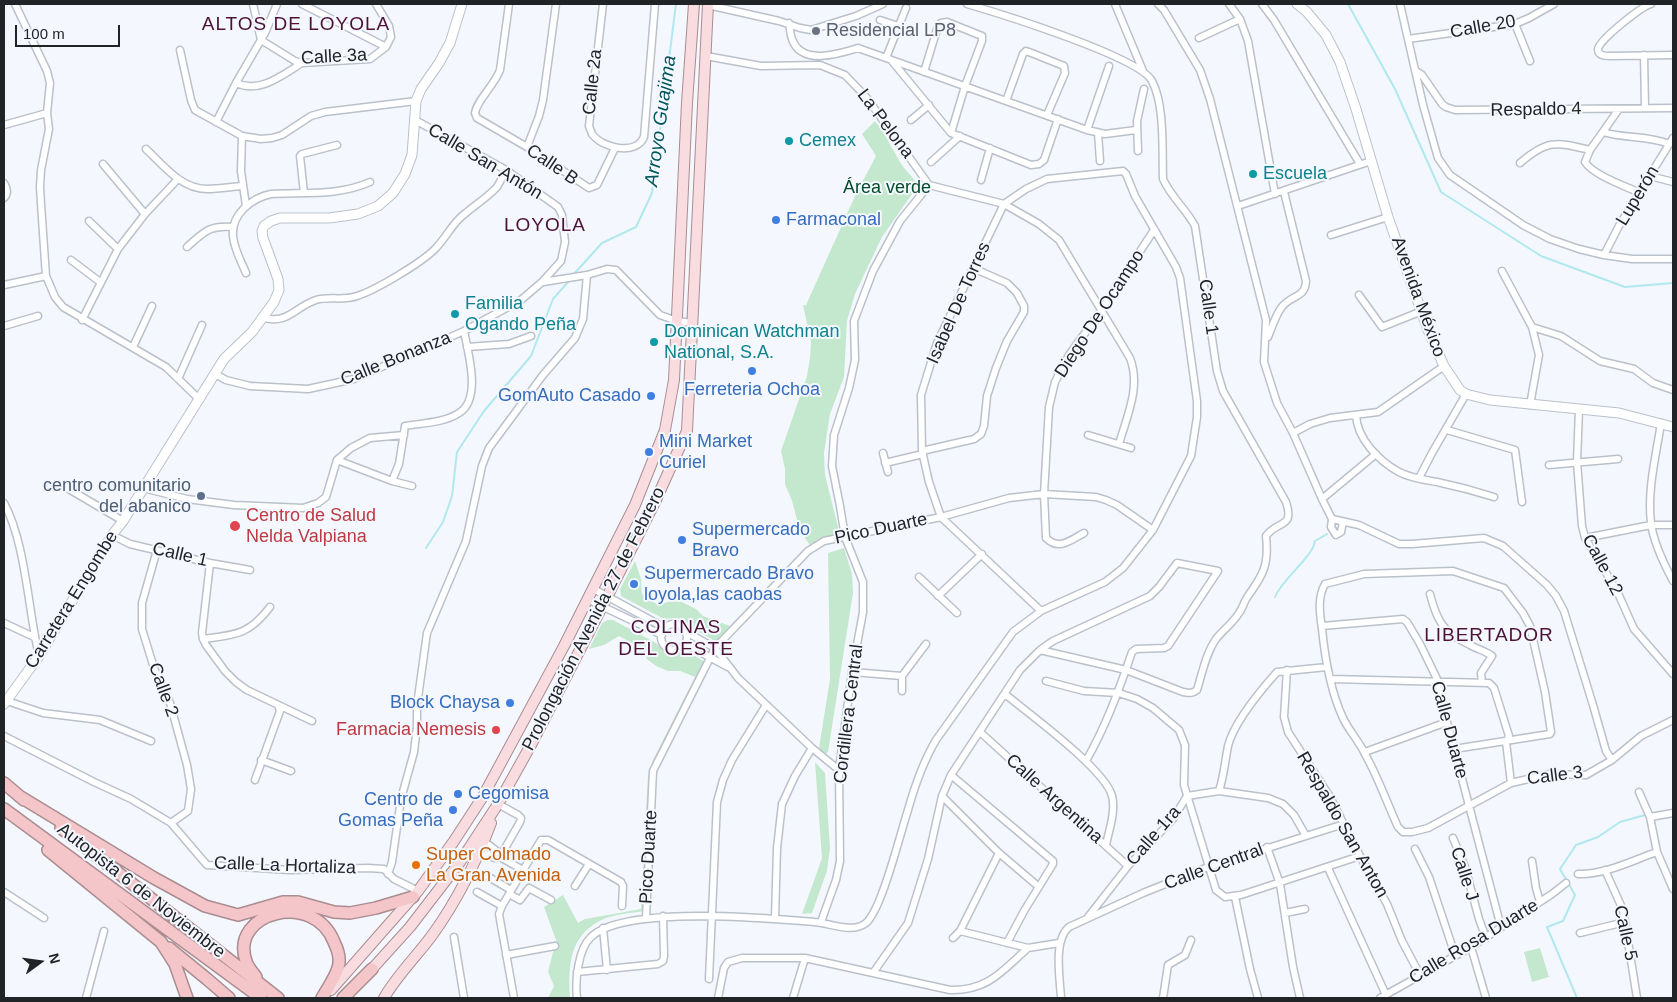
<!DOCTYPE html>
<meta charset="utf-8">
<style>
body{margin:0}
#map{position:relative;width:1677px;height:1002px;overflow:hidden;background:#f4f8fe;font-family:Helvetica,sans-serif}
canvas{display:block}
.frame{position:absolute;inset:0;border:5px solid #212427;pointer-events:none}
.north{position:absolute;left:15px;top:937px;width:50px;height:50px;-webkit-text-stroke:4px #f4f8fe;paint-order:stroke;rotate:76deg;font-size:14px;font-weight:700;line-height:20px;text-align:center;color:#212427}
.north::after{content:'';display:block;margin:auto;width:18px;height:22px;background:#212427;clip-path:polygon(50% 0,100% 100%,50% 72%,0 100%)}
.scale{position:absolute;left:15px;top:25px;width:105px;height:22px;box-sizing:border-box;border:2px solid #212427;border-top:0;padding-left:6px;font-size:15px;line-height:18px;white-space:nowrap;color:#212427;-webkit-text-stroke:4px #f4f8fe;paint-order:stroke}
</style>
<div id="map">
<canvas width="1677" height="1002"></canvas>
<div class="frame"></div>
<div class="north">N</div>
<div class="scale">100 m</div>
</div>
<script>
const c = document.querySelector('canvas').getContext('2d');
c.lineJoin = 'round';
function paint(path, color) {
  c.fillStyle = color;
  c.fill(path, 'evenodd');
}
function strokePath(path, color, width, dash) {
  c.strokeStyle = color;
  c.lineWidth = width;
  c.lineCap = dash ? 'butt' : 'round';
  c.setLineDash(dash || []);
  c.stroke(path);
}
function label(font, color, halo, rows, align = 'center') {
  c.font = font + ' Helvetica,sans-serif';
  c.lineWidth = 4;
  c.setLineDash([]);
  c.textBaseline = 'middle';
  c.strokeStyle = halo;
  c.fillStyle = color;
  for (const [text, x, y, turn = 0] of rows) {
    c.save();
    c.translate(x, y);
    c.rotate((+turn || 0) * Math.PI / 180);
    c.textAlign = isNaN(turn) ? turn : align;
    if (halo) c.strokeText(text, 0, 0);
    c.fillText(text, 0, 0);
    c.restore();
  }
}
paint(new Path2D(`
 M875,121C887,136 892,149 902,165C907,173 916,178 917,187L882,237L855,294L847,321L844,377L830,414L824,453L825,475L840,535L817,544L718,641H715L690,627L682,620L675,618L664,619L621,596L620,589L635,561L641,579L642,594L658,605L671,601L682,602L696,609L703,616L730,626L800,553L810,545L800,531L792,501L785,484V469L781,451L807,376L810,358L811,342L803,305H806L856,194L876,156L862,134Z
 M844,548L852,574L853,593L828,752L825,754L819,748L830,679L828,553Z
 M608,620H613L656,643C661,649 667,655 676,654C677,654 683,652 684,652C690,653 702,659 705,663L657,759L648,803L644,911C632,913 618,914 606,918C569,933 568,965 570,998H548L554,986L548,972L556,940L544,907L563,895L578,923L585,919L641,909L648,775L653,760L695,677L680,671H668L656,666L647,659L641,648L619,636L604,645L589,649L602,623Z
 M815,762L825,773L830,848L827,871L812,913L802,914L822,858Z
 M1540,948L1549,977L1532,982L1524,952Z`), '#c3e8ce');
strokePath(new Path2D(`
 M1348,4L1395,89L1441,192L1541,256L1625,287L1673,283
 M573,275L602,243L636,227L652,193L676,4
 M426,548L443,522L452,496L457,452L484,411L531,356L553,299L569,281
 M1275,597C1282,579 1313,557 1315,541L1327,534
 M1577,998L1547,927L1563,921L1575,895L1560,869L1576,845L1598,837L1620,822L1645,815`), '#b0e8ee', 2);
const street = new Path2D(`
 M15,4L47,71L50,83L47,113L49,129L41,170L40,187L41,204L46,276L55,297L63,307L166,367L199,399
 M253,4L261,40L295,61L302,63L370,59L386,47L391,37L389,26L376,4
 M302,4L386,47
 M509,4L500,70C494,86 477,100 475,113L477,118L527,147L589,188L597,185L615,148
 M603,4L589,126C590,129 591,131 592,134C602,148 636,156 644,137L655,4
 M967,4C998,13 1140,57 1152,81C1165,105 1162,151 1163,179C1171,197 1186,209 1195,226L1217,371L1223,391L1286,502C1295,529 1277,520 1266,536C1269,564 1264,574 1248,596C1244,601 1243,608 1239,613C1233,623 1223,630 1216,639C1206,653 1202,674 1197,690C1192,694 1189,693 1183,692L1126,670L1040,650
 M1115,4L1143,71
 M1158,4L1164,10L1200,70L1210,99L1266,320L1264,362L1277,403L1293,433L1322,499L1332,519L1331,527L1336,535L1341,532L1343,522
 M1229,4L1240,19L1248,41L1275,194
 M1262,4L1274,20L1360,164
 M1400,4L1423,105L1438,158L1450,175L1523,225L1550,239L1579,249L1604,255L1632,259H1673
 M1651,4C1642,6 1599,40 1598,49C1598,56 1605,56 1610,56L1673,55
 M708,5L779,21L800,28L811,30L856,16L883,4
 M880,20L898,26
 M789,23C790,28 790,34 792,39C801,66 839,54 858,48L1087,130L1105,134L1136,130
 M1515,24L1530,61
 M1199,38L1240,19
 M1408,39L1515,24L1529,18L1554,4
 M180,50L191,100L195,110L242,136L261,139L272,138L282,135L311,116L325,112L416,101
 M1644,55L1645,108
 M706,56L761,66L820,65L845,75L867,98L929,185L1004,204L1039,224L1059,240L1130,358C1141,387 1127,416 1119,444
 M886,58L906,8
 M892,61L951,133L1031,165L1039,164L1044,160L1058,119
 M1416,71L1422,75L1442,104L1446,107L1455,110L1673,108
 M924,72L938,26L941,23L947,22L982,36V41L965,86L951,133
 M236,83C260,94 282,75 302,63
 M1006,101L1023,54L1026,51L1029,52L1064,66L1065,73L1047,115
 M1619,109L1590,150L1585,162C1593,175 1625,186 1640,193
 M911,120L929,105
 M216,122L236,83L265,33L277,4
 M4,125L47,113
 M1087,130L1109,66
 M1603,132C1625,139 1648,135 1669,144
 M1098,133L1100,161
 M242,136L241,171L246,206
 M527,147L539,116L543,100L556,4
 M146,149C163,165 181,189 207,189C218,189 230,187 242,186
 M1138,151L1137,121L1144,89
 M931,162L960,136
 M1520,163C1548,139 1556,142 1590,150
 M103,164L145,214
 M1650,176L1673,182
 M981,180L990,148
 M4,183C7,188 9,193 4,198
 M304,193L300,156L302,154L337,145
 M1238,206L1371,161
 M89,221L118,249
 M1331,235L1388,217
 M187,247C204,232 209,225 233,227
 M1604,255L1620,224L1673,138
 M71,260L100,282
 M1502,271L1532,327L1539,355L1530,405
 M246,273C241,261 234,249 233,236C231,214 252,198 271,194C304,192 339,196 370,182
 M543,282L587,275L607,269L616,270L660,315L677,321L693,323
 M4,285L46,276
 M1359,295L1382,327L1422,311
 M264,318C288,324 295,307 316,300C329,296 343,301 357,296C376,290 421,263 435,249C444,240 450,228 459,219C470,208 486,199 497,187C500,182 503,176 506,170
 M82,320L118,249L145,214L178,179
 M4,326L38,316
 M1532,327L1561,336L1600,361L1634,369L1653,383L1673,390
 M1268,337C1272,327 1275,317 1281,308C1291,294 1305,299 1306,281L1284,192
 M133,347L152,306
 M467,347L509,344L531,336
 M215,374L226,380L250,386L308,389L354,379L464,331L521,300L542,282L561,261L565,242L562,215L558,207L506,170L415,120
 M178,379L202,325
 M1579,409L1577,462L1582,526L1585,538L1617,591L1634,629L1673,674
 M1356,415C1357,439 1379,461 1399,472C1410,478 1425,480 1437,482C1456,486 1475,491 1494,497
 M1661,423C1656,456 1647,490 1651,523C1653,540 1665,566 1673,581
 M1447,430L1515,450L1522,502
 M1293,433L1310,424L1330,418L1378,412L1444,366
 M1088,435L1131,448
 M922,451L974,439L981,434L984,426L987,396L996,368L1007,341L1024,312V306L1017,293L1007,283L973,268
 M883,453L888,472
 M337,460L392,481L412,486
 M885,463L923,454
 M1549,465L1618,459
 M1419,478L1432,453L1466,394
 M392,481L399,464L405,426C422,423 444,423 459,413C482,399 468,353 464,331
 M62,485L123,521
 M143,488L187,499L234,505L303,508L318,503L326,497L337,460L351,448L370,438L404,435
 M1322,499L1376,454
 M4,503C26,544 28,610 39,656
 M1332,519L1359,525L1399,544H1412L1484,538L1503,546L1547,585L1556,596L1564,611L1593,705L1606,751L1612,760
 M1084,533C1071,540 1059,551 1046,538L1044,494L1049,407L1055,382L1069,355L1101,311L1154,230
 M112,535L130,544L210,563L250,570
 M1585,538L1651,525H1673
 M157,550L142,603V629L154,668L170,703L187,765L191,789L188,811L171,823
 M210,563L202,633L203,639L206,645L225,671L236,682L247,690L312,721
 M919,577L957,613
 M592,588L665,628
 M1430,594C1437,622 1444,633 1470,645C1477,649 1486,651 1492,656L1481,673L1482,683
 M938,596L982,554
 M587,599L662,635
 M4,623L34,637
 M661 637a13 13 0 1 1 26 0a13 13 0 1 1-26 0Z
 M1322,626L1403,619L1407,622L1420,644L1438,681L1447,722L1501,927
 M686,632L715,648L738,678L812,748L839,770
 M203,639C235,635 249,635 270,607
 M685,644L728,667
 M1287,670L1284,717L1288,732L1330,797L1360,856L1387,904L1402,941L1420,975
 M852,672L902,676
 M1331,679L1489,683L1494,688L1509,736L1506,742L1511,783
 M1046,681L1084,691L1119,693L1137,699L1153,708L1179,730L1185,745L1184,785L1216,890L1225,897L1241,895L1360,856
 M902,691V676L926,644
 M1005,694C1029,714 1105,769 1112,796C1116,811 1109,830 1106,845
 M4,700L43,713L100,720L151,741
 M980,732L1128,866
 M4,736L94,782L131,799L171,823L207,865L290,870L368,868L384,869L394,879L418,891
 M1454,749L1550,734L1551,732L1545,692L1530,626L1523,613L1504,588L1453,571L1364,574L1325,584C1317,598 1320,614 1322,629C1325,659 1330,690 1343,718C1349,731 1359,741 1365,754C1378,777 1387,803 1398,827L1403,832H1412L1428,828L1511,783L1550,774L1586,775L1612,760L1641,736L1673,720
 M1365,752L1447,722
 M261,760L291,771
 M951,775L1053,861V864L1024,911L1007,943
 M255,780L280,711L278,705
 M1219,791C1224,776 1225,761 1228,746C1234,722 1261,690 1277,672L1327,667
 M1639,792L1650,817L1657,852L1673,889
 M942,796L999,853L1039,887
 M498,804L518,815L521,818L520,822L500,857
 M1650,817L1673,813
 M1453,838L1465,867L1479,919L1486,938
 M484,841L498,852L500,857L523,870
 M1267,847L1280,884L1293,967L1300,998
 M1415,849L1429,877L1455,955
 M479,851L494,858L500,857
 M999,853L960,931L1028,948L1059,943
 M1532,861L1536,888L1540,902
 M1328,868L1386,995
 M1605,870L1623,910L1637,998
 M388,874L392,862L401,799L414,752L417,726V705L427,633L466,541L482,466L489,448L543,375L575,338L583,319L587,275
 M1578,874C1605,875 1633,860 1657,852
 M487,876L511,890
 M575,886L589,864
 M4,892L44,918
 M477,892L502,906
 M509,894L520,900L529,888L551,900
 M1235,897L1250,969L1258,998
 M1285,913L1305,909
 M1088,917L1128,866L1173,819L1187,796L1219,791L1268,798L1283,804L1294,815L1306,836
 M646,918L653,771L715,648L808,551L824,541L941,517L1009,498L1044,494L1096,497L1106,500L1117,505L1153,530
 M775,919L777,848L782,804L795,776L812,748
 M821,922L836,880L840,861L839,770L852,672L863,612V582L845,537L840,506L832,466L834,435L849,388L855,360L854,321L873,271L900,221L929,185
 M603,928L607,970
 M1580,933L1625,922
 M454,937L464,998
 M953,938L960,931
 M1471,947L1486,998
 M506,955L555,946
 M577,972L658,964L663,961L664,956L663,916
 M873,973L908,923L928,859L942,796L951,775L1020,670L1040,650L1053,641L1150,596L1159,587L1177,563L1218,571L1168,646L1164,648L1136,649L1132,652C1119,690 1106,726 1086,761
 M709,979L717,802L723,780L732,760L766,705
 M86,998L104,931
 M514,998L499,914L502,906L541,840H548L621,882L623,886L622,906
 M577,998C575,981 578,949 591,937C624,905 768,918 814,922C830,923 852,934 866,923C882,909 900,834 908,810C915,785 923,762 936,740L1013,632L1041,611L1105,582L1123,568L1153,530L1191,456L1197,417V401L1180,278L1176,267L1135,196L1126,174L1123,171L1047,179L1026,189L1004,204L937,343L921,395L922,451L929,482L941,517L1041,611
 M718,998L724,968L728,962L742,958H805L950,990C988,991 1002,971 1028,948
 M793,998L805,958
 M1061,998C1060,979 1053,940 1069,927L1143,893L1208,867L1344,824
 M1163,998L1168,965L1185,955L1191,940
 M1380,998L1471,947L1552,894L1566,883`);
const secondary = new Path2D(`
 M1297,4L1307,12L1326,35L1340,62L1356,109L1388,217L1428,330L1444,366L1460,390L1466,394L1490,400L1619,413L1673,427
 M4,704L39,656L112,535L123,521L224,359L252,332L274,302L279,290L278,279L263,238L262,231L264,226L271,221L280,218H329L358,214L378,206L393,193L405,174L412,155L416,101L421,89L439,63L450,43L462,4`);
const primary = new Path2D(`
 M372,969L410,927L460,862L498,804L532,743L602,607L655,502L687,431L708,4
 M331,990L418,891L454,841L482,798L564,646L635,505L665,430L674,380L687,103L694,4
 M384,998C397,975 417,956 433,934C456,902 477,860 491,823`);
const highway = new Path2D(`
 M4,783L24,800
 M19,796L154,878L205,906L238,915L283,902H298L334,912L350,913L376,908L413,897
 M4,809L261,998
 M61,828L278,998
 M48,850L161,942L175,964L187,998
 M169,948L207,979L229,998
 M256,977C253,972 247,967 246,961C229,912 314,890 334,942C338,950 341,959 338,968C335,978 327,989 322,998
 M343,998L372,969`);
strokePath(street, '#bac1cb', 9);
strokePath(secondary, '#bac1cb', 11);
strokePath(primary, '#aa8d90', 12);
strokePath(highway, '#aa8d90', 14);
strokePath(street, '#fff', 6);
strokePath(secondary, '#fff', 9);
strokePath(primary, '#f8dcdf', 10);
strokePath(highway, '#f4c5c9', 11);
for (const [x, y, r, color] of [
 [816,31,5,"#6b7280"],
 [789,141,5,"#0f9aa8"],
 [1253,174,5,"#0f9aa8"],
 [776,220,5,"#3f7fe0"],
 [455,314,5,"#0f9aa8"],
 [654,342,5,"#0f9aa8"],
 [752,371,5,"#3f7fe0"],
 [651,396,5,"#3f7fe0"],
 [649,452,5,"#3f7fe0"],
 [201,496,5,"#5c6f8a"],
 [235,526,6,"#e0444e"],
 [682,540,5,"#3f7fe0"],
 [634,584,5,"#3f7fe0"],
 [510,703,5,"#3f7fe0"],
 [496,730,5,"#e0444e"],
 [458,794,5,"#3f7fe0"],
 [453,810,5,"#3f7fe0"],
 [416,865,5,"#e8710a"]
]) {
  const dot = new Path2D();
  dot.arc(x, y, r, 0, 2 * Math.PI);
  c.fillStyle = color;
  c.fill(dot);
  strokePath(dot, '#f4f8fe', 2);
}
label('18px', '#212427', '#f4f8fe', [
 ["Calle 20",1483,27,-10],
 ["Calle 3a",334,57,-3],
 ["Calle 2a",593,82,-84],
 ["Respaldo 4",1536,110,-1],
 ["La Pelona",885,124,53],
 ["Calle San Antón",485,162,31],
 ["Calle B",552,165,34],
 ["Luperón",1638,196,-59],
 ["Avenida México",1418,297,70],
 ["Isabel De Torres",959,303,-66],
 ["Calle 1",1208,307,82],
 ["Diego De Ocampo",1100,314,-57],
 ["Calle Bonanza",396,359,-22],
 ["Pico Duarte",881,529,-12],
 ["Calle 1",180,555,13],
 ["Calle 12",1602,565,62],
 ["Carretera Engombe",72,600,-58],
 ["Prolongación Avenida 27 de Febrero",594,619,-63],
 ["Calle 2",163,690,70],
 ["Cordillera Central",849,714,-83],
 ["Calle Duarte",1449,730,75],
 ["Calle 3",1555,776,-7],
 ["Calle Argentina",1054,799,42],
 ["Respaldo San Anton",1342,825,60],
 ["Calle 1ra",1154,836,-49],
 ["Pico Duarte",649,857,-87],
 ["Calle La Hortaliza",285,866,2],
 ["Calle Central",1214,867,-20],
 ["Calle J",1464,874,72],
 ["Autopista 6 de Noviembre",141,891,38],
 ["Calle 5",1625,933,78],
 ["Calle Rosa Duarte",1474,942,-31]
]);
label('18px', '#5b616d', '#f4f8fe', [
 ["Residencial LP8",826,31]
], 'left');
label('18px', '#0d838f', '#f4f8fe', [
 ["Cemex",799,141],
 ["Escuela",1263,174],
 ["Familia",465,304],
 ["Ogando Peña",465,325],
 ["Dominican Watchman",664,332],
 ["National, S.A.",664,353]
], 'left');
label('18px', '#034c29', '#f4f8fe', [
 ["Área verde",887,188]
]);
label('18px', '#366cbe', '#f4f8fe', [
 ["Farmaconal",786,220],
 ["Ferreteria Ochoa",752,390,"center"],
 ["GomAuto Casado",641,396,"right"],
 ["Mini Market",659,442],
 ["Curiel",659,463],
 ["Supermercado",692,530],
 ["Bravo",692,551],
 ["Supermercado Bravo",644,574],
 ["loyola,las caobas",644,595],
 ["Block Chaysa",500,703,"right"],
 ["Cegomisa",468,794],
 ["Centro de",443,800,"right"],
 ["Gomas Peña",443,821,"right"]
], 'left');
label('18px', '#4e5e75', '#f4f8fe', [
 ["centro comunitario",191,486],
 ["del abanico",191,507]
], 'right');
label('18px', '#be3a42', '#f4f8fe', [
 ["Centro de Salud",246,516],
 ["Nelda Valpiana",246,537],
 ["Farmacia Nemesis",486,730,"right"]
], 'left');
label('18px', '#c56008', '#f4f8fe', [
 ["Super Colmado",426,855],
 ["La Gran Avenida",426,876]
], 'left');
c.letterSpacing = '1px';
label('19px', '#4d1137', '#f4f8fe', [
 ["ALTOS DE LOYOLA",296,25],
 ["LOYOLA",545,226],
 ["COLINAS",676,628],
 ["DEL OESTE",676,650],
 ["LIBERTADOR",1489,636]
]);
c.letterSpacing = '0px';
label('italic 19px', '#01565c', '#f4f8fe', [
 ["Arroyo Guajima",661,121,-82]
]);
</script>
